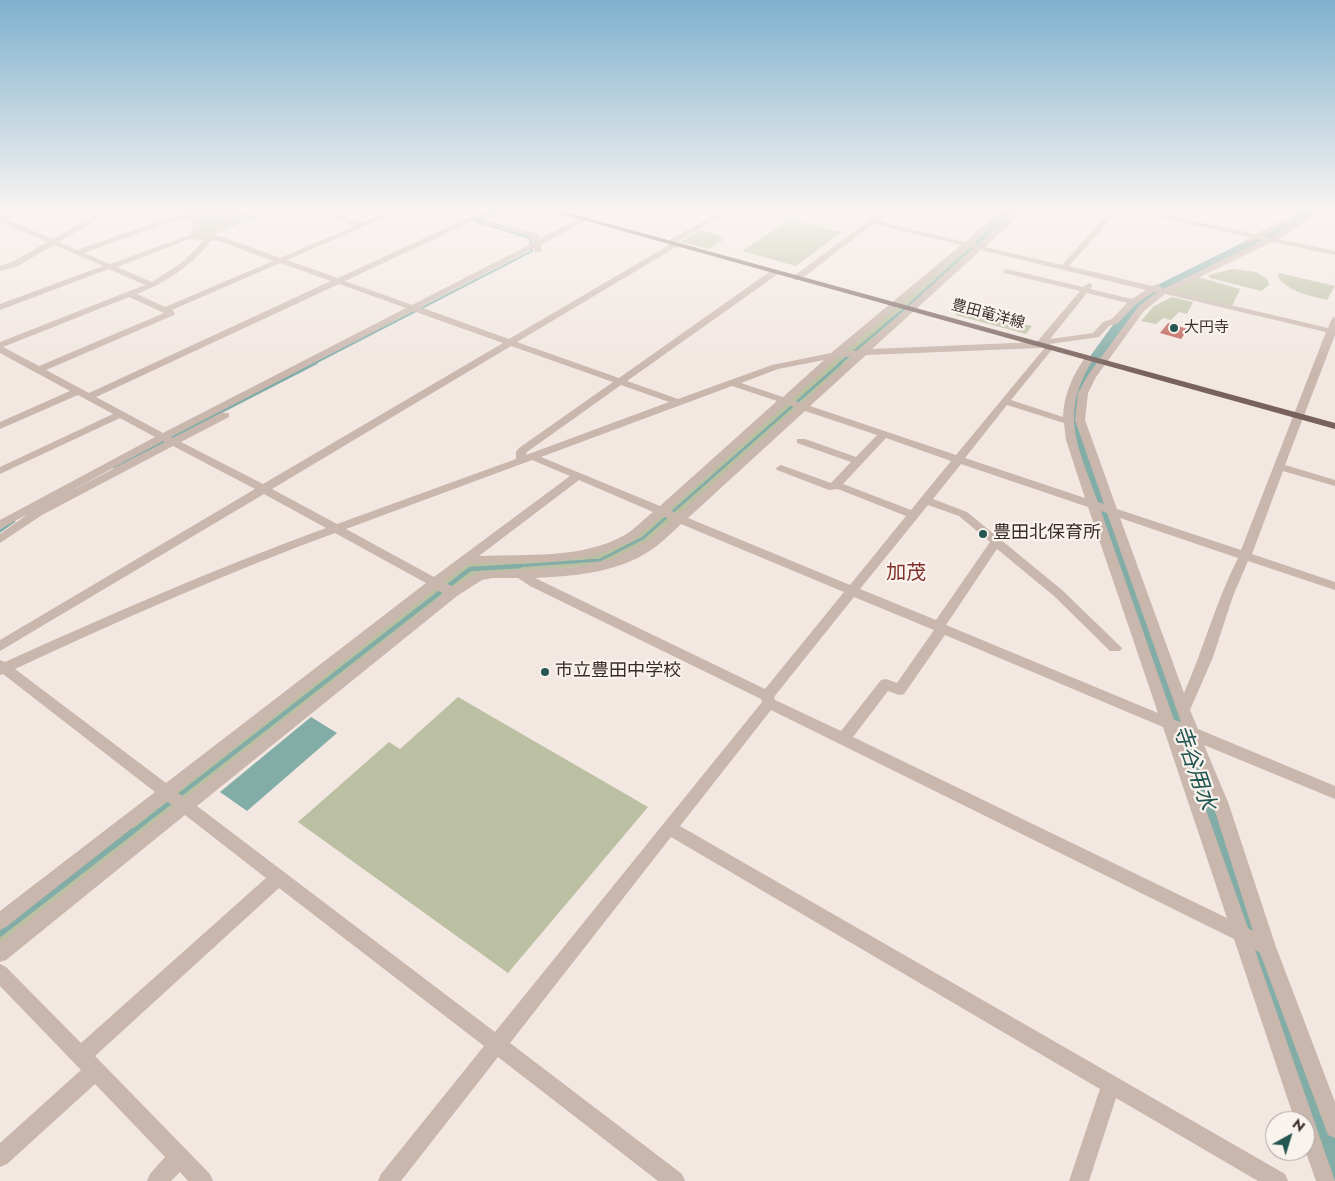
<!DOCTYPE html>
<meta charset="utf-8">
<style>
body{margin:0}
#map{position:relative;width:1335px;height:1181px;overflow:hidden;background:#f2e7e1;font-family:Jost,sans-serif}
canvas{display:block}
.north{position:absolute;left:1265px;top:1111px;width:50px;height:50px;box-sizing:border-box;background:#f9f2ed;border:1px solid #aca39f;border-radius:50%;rotate:39deg;font-size:14px;font-weight:700;line-height:20px;text-align:center;color:#382d2b}
.north::after{content:'';display:block;margin:auto;width:18px;height:22px;background:#245752;clip-path:polygon(50% 0,100% 100%,50% 72%,0 100%)}
</style>
<div id="map">
<canvas width="1335" height="1181"></canvas>
<div class="north">N</div>
</div>
<script>
const c = document.querySelector('canvas').getContext('2d');
c.lineJoin = 'round';
function paint(path, color) {
  c.fillStyle = color;
  c.fill(path, 'evenodd');
}
function strokePath(path, color, width, dash) {
  c.strokeStyle = color;
  c.lineWidth = width;
  c.lineCap = dash ? 'butt' : 'round';
  c.setLineDash(dash || []);
  c.stroke(path);
}
function label(font, color, halo, rows, align = 'center') {
  c.font = font + ' Jost,"Noto Sans JP",sans-serif';
  c.lineWidth = 4.5;
  c.setLineDash([]);
  c.textBaseline = 'middle';
  c.strokeStyle = halo;
  c.fillStyle = color;
  for (const [text, x, y, turn = 0] of rows) {
    c.save();
    c.translate(x, y);
    c.rotate((+turn || 0) * Math.PI / 180);
    c.textAlign = isNaN(turn) ? turn : align;
    if (halo) c.strokeText(text, 0, 0);
    c.fillText(text, 0, 0);
    c.restore();
  }
}
paint(new Path2D(`
 M186,209H236L260,216L210,236L193,238L200,221L181,216Z
 M1005,209H1022L660,537L617,563L478,576L0,954V926L466,560L570,556L611,547L640,530Z
 M1310,209H1324L1149,302L1101,361L1081,402L1084,434L1335,1128V1181L1069,428V397L1089,358L1133,304L1148,293L1260,237Z
 M790,220L842,232L796,266L742,251Z
 M700,230L721,236L720,238L725,239L709,249L680,242Z
 M1232,269L1256,272L1267,279L1269,285L1261,291L1210,278L1209,275Z
 M1279,273L1335,286L1327,300C1311,296 1288,292 1278,277Z
 M1198,277L1240,289L1232,306L1169,291Z
 M1172,297L1193,302L1187,314L1179,312L1171,320L1163,318L1156,324L1141,321L1154,306Z
 M962,307L1032,326L1026,334L955,315Z
 M458,697L648,807L508,973L298,822L389,742L400,749Z`), '#bbc0a2');
paint(new Path2D(`
 M311,717L337,733L247,811L220,792Z`), '#82ada7');
strokePath(new Path2D(`
 M313,364L532,251L530,238L476,221L502,209
 M839,364L910,304L1014,209`), '#82ada7', 2.5);
strokePath(new Path2D(`
 M114,467L316,363
 M0,531L14,521
 M502,567L600,560L643,538L841,363`), '#82ada7', 3);
strokePath(new Path2D(`
 M177,797L470,569L520,566
 M131,833L172,801`), '#82ada7', 4.5);
strokePath(new Path2D(`
 M0,934L133,831`), '#82ada7', 5.5);
paint(new Path2D(`
 M1306,209H1321L1264,243L1153,298L1133,317L1105,358H1093L1091,355L1123,311L1143,292L1254,237Z
 M1093,359L1099,360L1101,364C1086,387 1081,409 1086,436L1335,1121V1181H1320C1311,1161 1305,1142 1305,1121H1299L1068,436C1063,407 1071,384 1087,360Z`), '#82ada7');
paint(new Path2D(`
 M1168,323L1181,327L1188,329L1181,339L1160,333Z`), '#bc5c54');
paint(new Path2D(`
 M28,209H40L8,220L53,239L106,209H115L59,242L77,250L176,215L183,209L188,211L184,215L202,223L198,235L207,236L232,209H240L214,236L223,237L280,258L355,226L306,209H317L362,223L394,209H404L287,260L338,278L488,209H498L345,281L412,305L533,243L532,237L481,223V219L538,234L539,239L599,209H608L541,245V252H535L534,248L420,307L509,339L669,245L668,241L724,209H733L677,242L678,246L517,342L619,378L772,270H778V274L627,381L678,399L772,365L831,353L961,245L873,224L800,280H794V276L884,209H893L877,221L965,242L1002,209H1010L972,243L978,245L1018,209H1026L985,247L1062,265L1112,209H1120L1069,266L1152,286L1157,284L1163,289L1263,240L1258,239L1249,243L1245,241L1250,237L1121,209H1135L1256,234L1288,217H1294V221L1264,236L1270,237L1319,209H1328L1278,239L1335,251V255L1272,242L1171,291L1328,328L1332,318L1335,317V335L1285,465L1335,480V486L1283,471L1252,554L1335,582V590L1248,561L1233,596L1213,657L1190,710L1198,729L1335,786V799L1204,745L1228,802L1276,947L1335,1102V1138L1328,1135L1260,953L1255,950L1335,1181H1316L1305,1150V1121H1295L1234,939L771,710L680,826L1285,1174L1288,1181H1258L1116,1098L1089,1181H1069L1100,1089L671,837L510,1043L682,1174L685,1181H658L498,1057L401,1181H378L381,1174L484,1046L279,888L95,1056L210,1174L213,1181H188L180,1172L171,1181H147L150,1174L165,1157L95,1084L7,1164L0,1167V1143L81,1070L0,986V964L6,967L81,1043L266,878L185,815L6,960L0,962V943L174,806L166,801L6,927L0,929V911L155,792L3,674L0,675V660L5,662C111,614 217,568 326,528L264,494L0,651V640L255,489L173,446L42,515L0,543V534L28,514L0,529V520L155,437L120,418L0,474V467L113,414L78,395L0,429V422L70,391L0,353V342L145,285L109,269L0,310V304L103,266L54,245L18,266L0,271V266L12,262L47,242L0,222V217ZM181,218L194,224L190,235L110,264L84,253ZM190,239L204,240L184,261L152,282L117,267ZM211,241H219L273,261L165,307L137,294C167,282 191,266 211,241ZM968,247L974,248L860,350L844,352ZM981,250L1146,290L1132,299L1090,289L1093,285L1089,283L1083,287L1007,269L1003,271L1004,273L1080,291L1037,342L872,349ZM280,263L331,281L89,393L46,370L174,315L175,313L172,310ZM339,284L406,308L163,433L96,397ZM1154,292H1157L1138,307L1088,375L1078,393L1075,420L1104,504L1098,502C1078,446 1058,414 1094,358L1092,356H1086C1073,375 1064,393 1063,417L1011,400L1054,347L1050,344L1099,337L1109,326L1118,323L1136,304ZM1087,293L1127,303L1112,319L1103,322L1093,333L1050,339ZM1165,294L1326,332L1241,550L1117,509L1085,420L1088,393L1096,377L1144,311ZM129,297L164,313L39,366L3,347ZM413,311L503,343L263,484L181,442L229,417V413H221L173,438L171,437ZM1045,345H1047L956,455L810,406L866,355L1040,348ZM511,346L613,382L519,448L516,452V459L337,524L272,489ZM854,356L802,403L791,400L837,358ZM824,360L783,397L741,383L778,369ZM621,385L669,402L526,455L527,452ZM732,386L777,401L660,506L541,457ZM786,404L796,408L679,514L669,510ZM1007,405L1064,423L1066,440L1085,498L965,458ZM805,411L877,435L856,457L805,439H797V443L851,462L831,483L781,465L776,468L777,470L829,490L838,489L906,516L850,585L688,518ZM886,438L951,461L911,510L843,484ZM163,441L165,442L67,493ZM532,460L570,476L434,577L346,529ZM961,464L1088,507L1158,713L946,625L997,549L1054,596L1110,651H1120L1122,648L1062,590L967,512L933,499ZM579,480L653,512C644,519 634,530 623,536C580,559 527,554 479,556ZM928,505L959,516L990,542L936,620L860,589ZM1101,511L1107,513L1181,722L1174,720ZM662,516L672,520L649,540L612,559L576,567L479,572L453,587L444,582L468,564L559,561L594,556L632,541ZM1120,518L1238,558C1216,601 1204,648 1184,693ZM681,524L844,592L765,689L535,578C577,576 624,572 658,545C666,538 674,531 681,524ZM335,533L426,583L166,783L15,669C120,620 226,573 335,533ZM492,578H518L530,586L761,699L762,702L495,1032L197,806L457,596L482,580ZM435,589L444,594L185,798L177,792ZM854,597L934,630L897,683L886,679L881,680L841,731L775,700L774,697ZM945,635L1163,727L1227,918L853,737L888,691L899,695L904,694ZM1179,734L1187,737L1212,802L1253,931L1248,928Z`), '#c9b6ad');
paint(new Path2D(`
 M543,209H555L1335,423V429Z`), '#79625e');
const sky = c.createLinearGradient(0, 0, 0, 374);
sky.addColorStop(0, '#7fb1ce');
sky.addColorStop(0.56, '#f9f4f2');
sky.addColorStop(1, '#f9f4f200');
c.fillStyle = sky;
c.fillRect(0, 0, 1335, 374);
for (const [x, y, r, color] of [
 [1174,328,5,"#245752"],
 [983,534,5,"#245752"],
 [545,672,5,"#245752"]
]) {
  const dot = new Path2D();
  dot.arc(x, y, r, 0, 2 * Math.PI);
  c.fillStyle = color;
  c.fill(dot);
  strokePath(dot, '#f9f2ed', 2);
}
label('15px', '#382d2b', '#f9f2ed', [
 ["豊田竜洋線",988,315,15]
]);
label('15px', '#382d2b', '#f9f2ed', [
 ["大円寺",1184,328]
], 'left');
label('18px', '#382d2b', '#f9f2ed', [
 ["豊田北保育所",993,534],
 ["市立豊田中学校",555,672]
], 'left');
label('20px', '#81312b', '#f9f2ed', [
 ["加茂",906,574]
]);
label('italic 22px', '#245752', '#f9f2ed', [
 ["寺谷用水",1193,768,71]
]);
</script>
